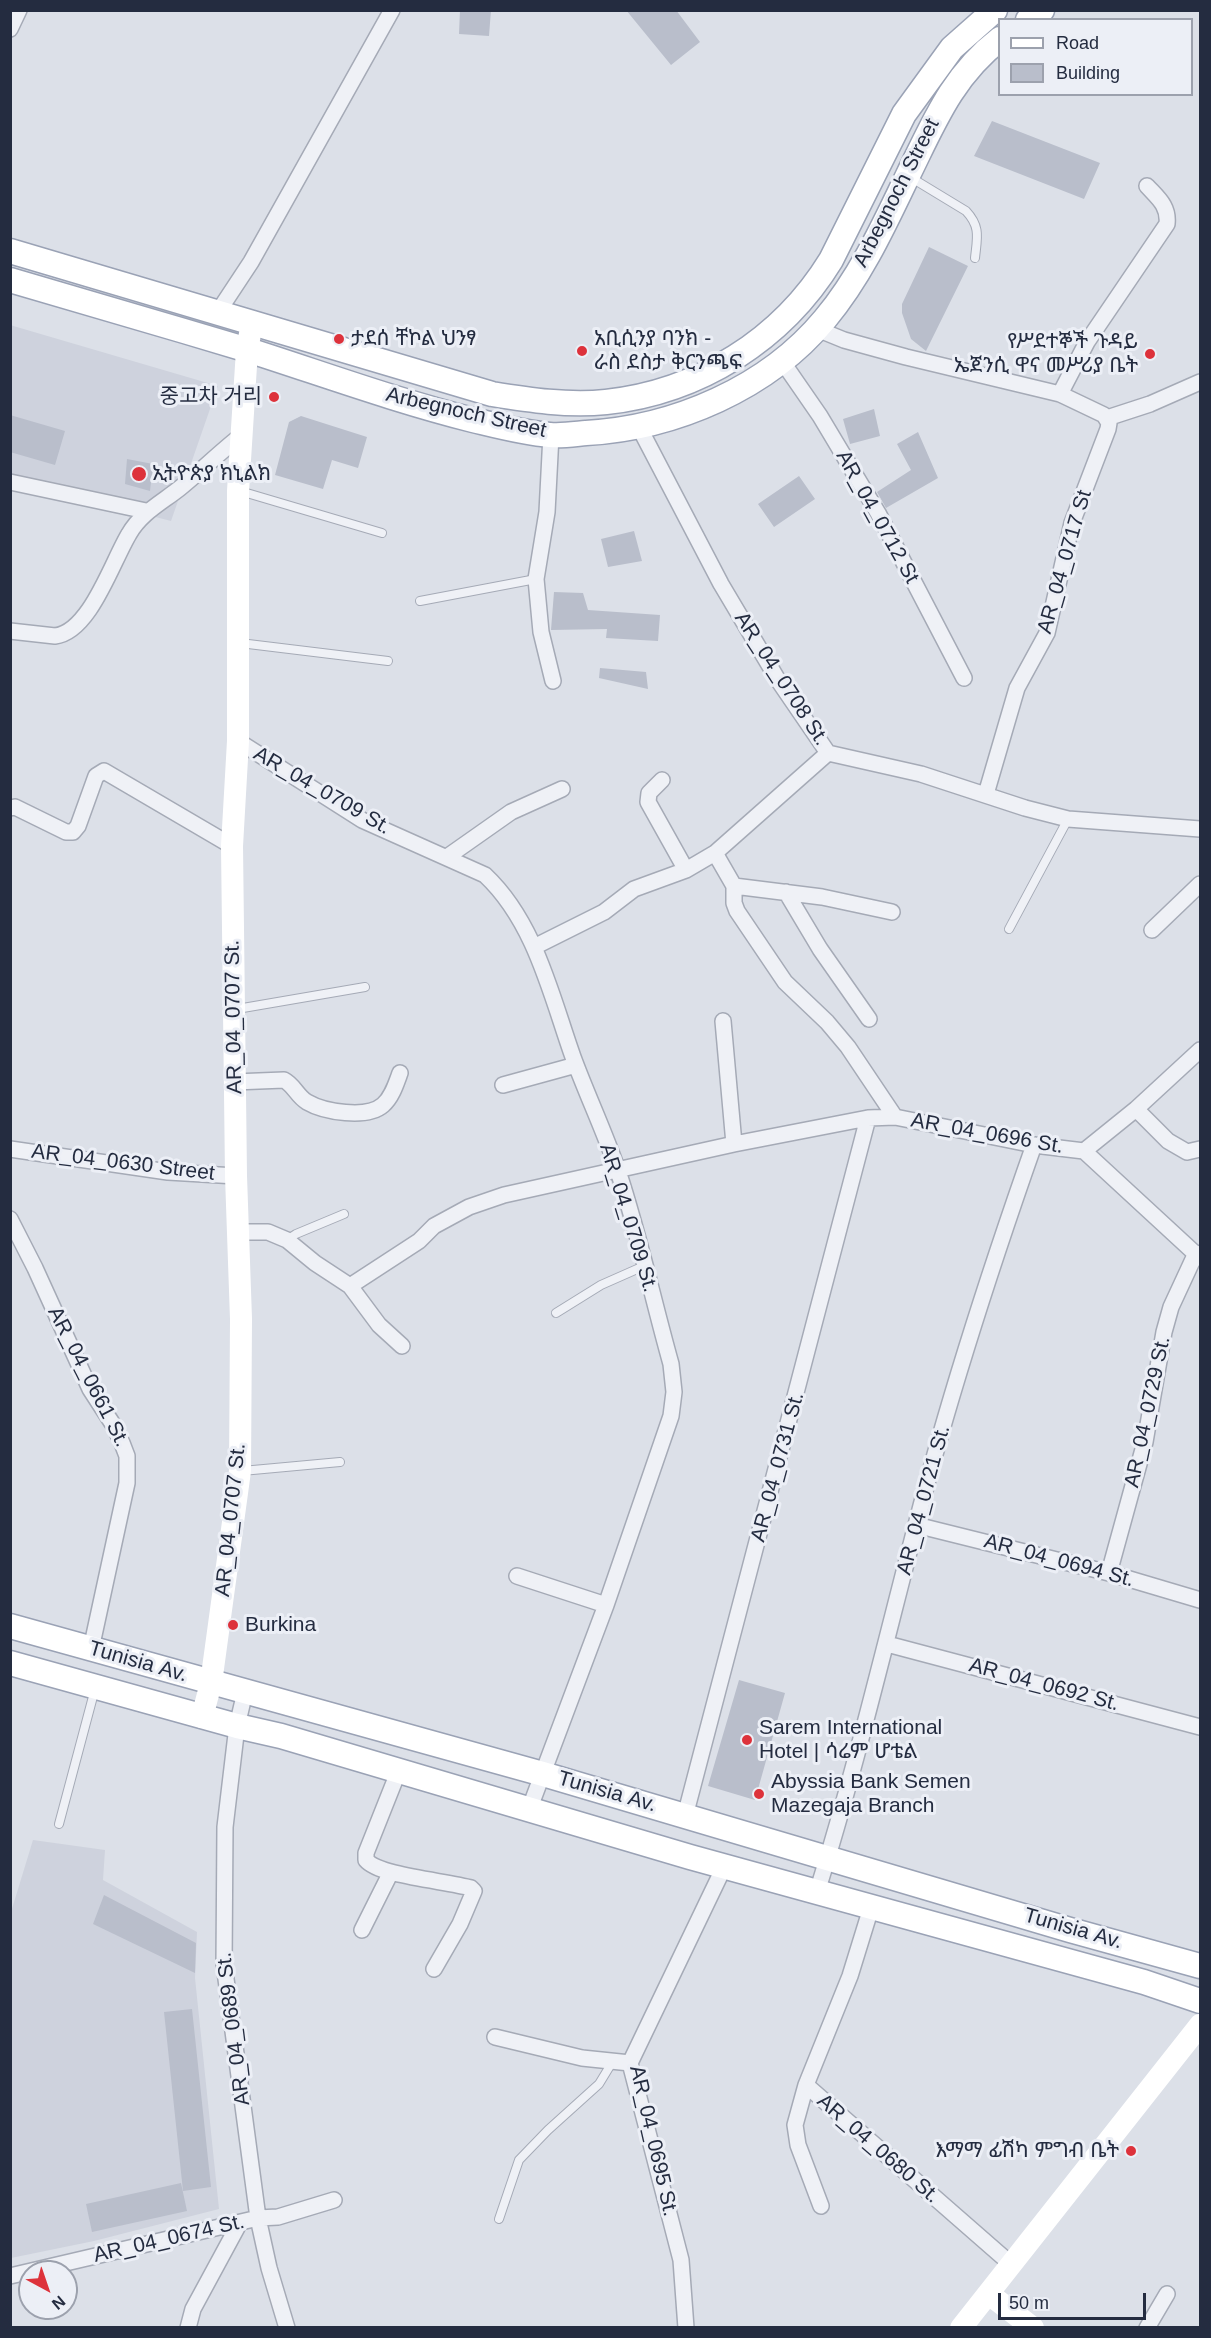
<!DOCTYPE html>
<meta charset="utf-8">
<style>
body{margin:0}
#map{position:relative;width:1211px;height:2338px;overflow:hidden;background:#dce0e8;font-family:Arial,sans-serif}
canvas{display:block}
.frame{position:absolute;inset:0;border:12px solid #242c40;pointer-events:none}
.legend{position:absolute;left:998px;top:18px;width:195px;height:78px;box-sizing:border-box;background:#eceff6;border:2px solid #9ca1ad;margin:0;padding:8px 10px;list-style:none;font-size:18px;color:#242c40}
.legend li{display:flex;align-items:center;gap:12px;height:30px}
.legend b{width:30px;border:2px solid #9ca1ad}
.north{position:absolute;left:18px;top:2260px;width:60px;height:60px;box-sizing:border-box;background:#eceff6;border:2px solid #9ca1ad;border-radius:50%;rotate:140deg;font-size:16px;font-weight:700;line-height:24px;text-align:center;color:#242c40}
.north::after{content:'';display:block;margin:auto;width:21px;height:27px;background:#dd323b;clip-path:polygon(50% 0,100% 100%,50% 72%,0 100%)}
.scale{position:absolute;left:998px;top:2293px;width:148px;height:27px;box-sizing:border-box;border:3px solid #242c40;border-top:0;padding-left:8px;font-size:18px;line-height:21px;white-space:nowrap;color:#242c40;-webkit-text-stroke:4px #eceff6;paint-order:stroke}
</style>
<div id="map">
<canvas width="1211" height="2338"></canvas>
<div class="frame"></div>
<ul class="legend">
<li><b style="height:8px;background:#fff"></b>Road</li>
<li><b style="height:16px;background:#b9becb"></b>Building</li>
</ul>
<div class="north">N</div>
<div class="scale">50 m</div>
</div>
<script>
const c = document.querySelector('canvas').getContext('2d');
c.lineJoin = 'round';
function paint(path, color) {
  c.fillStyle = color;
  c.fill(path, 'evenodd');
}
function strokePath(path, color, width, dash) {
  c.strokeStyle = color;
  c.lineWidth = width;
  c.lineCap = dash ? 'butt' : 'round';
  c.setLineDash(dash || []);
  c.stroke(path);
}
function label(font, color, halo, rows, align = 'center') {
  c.font = font + ' Arial,"Noto Sans Ethiopic","Noto Sans KR",sans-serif';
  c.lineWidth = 6;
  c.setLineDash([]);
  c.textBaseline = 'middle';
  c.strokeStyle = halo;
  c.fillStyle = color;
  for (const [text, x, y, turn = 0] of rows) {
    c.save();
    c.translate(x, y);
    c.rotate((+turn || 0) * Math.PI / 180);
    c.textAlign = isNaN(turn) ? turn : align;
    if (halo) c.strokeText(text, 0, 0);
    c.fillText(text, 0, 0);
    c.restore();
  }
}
paint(new Path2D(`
 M10,325L218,386L171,521L11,480Z
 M33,1840L105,1850L103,1880L197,1932L195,1978L219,2209L94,2241L11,2258V1912Z`), '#ced2dd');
paint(new Path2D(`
 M460,10H491L489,36L459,34Z
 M626,10H676L700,42L671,65Z
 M992,121L1100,163L1084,199L974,156Z
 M929,247L968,266L926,351L911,339L902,313V304Z
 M874,409L880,436L850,444L843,419Z
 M10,415L65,431L55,465L10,452Z
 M301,416L367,437L358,468L332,460L323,489L275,475L289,422Z
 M918,432L938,478L886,508L877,492L911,470L897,444Z
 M127,459L153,464L150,491L125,484Z
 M799,476L815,499L774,527L758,504Z
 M634,531L642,561L608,567L601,539Z
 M554,592L583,593L588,610L660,615L658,641L606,638L607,629L551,630Z
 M600,668L646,672L648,689L599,678Z
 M739,1680L785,1693L755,1800L708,1786Z
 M104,1895L196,1943L195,1973L93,1924Z
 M192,2009L211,2187L183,2191L164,2012Z
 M181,2183L187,2211L92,2232L86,2204Z`), '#b9becb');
const lane = new Path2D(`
 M910,177L966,211C981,227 977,238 975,258
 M240,491L382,533
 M420,601L536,579
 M240,643L388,661
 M1009,929L1068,819
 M237,1009L365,987
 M287,1240L296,1234L344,1214
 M556,1313L601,1285L644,1266
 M242,1471L340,1462
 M59,1824L95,1689
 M499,2219L519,2160L548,2130L599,2084L613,2061`);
const street = new Path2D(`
 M10,29L19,10
 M218,312L251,262L392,10
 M817,329L844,340L906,357L1060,394L1104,415L1109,423L1108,429L1072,523L1047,633L1017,688L986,794
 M782,361L820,416L878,513L964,678
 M1060,394L1087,342L1167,224C1169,206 1158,198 1147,186
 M1107,418L1150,404L1200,382
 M639,427L721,584L778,680L828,753L921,774L1025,808L1068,819L1200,829
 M551,435L547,512L536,579L541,632L553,681
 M10,482L146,511
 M10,631L55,636C90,632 112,562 129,534C141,513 161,503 180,488C201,471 221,451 243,434
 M238,741L362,820L485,875C535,922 551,995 573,1057C587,1095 605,1133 618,1171C639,1234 653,1300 671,1364L674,1392L671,1416L606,1605L529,1810
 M662,780L649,793L648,802L686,870
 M10,808L15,807L66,832H73L78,826L96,776L104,771L232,846
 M715,853L734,886L822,897L892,912
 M447,857L511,812L562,789
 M734,886V903L737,911L785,982L827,1022L848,1047L895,1117
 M786,892L820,949L869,1019
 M1152,930L1200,884
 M534,947L604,912L634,889L686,870L715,853L828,753
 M723,1021L734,1144
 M234,1082L284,1080C294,1085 297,1096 307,1102C324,1112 367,1119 383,1105C392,1097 396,1084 400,1073
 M503,1085L576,1065
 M1136,1109L1168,1141L1187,1152L1200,1149
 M10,1149L168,1172L236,1176
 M1084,1151L1136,1109L1200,1050
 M10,1219L35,1268L90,1389L114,1426L122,1443L127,1456V1483L91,1649
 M238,1232H268L287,1240L315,1263L350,1286L379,1325L402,1346
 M350,1286L419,1241L434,1226L469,1207L504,1195L734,1144L868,1118L895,1117L1034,1145L1084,1151L1200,1258
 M916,1525L1109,1573L1200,1600
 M1109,1573L1145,1442L1164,1332L1171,1307L1196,1253
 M517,1576L606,1605
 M887,1644L1200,1727
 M245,1692L237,1726L225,1827L224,1964L258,2218L269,2268L287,2328
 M399,1770L366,1853V1860C379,1876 447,1881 471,1888L474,1891L460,1924L434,1969
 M685,1816L868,1118
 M817,1892C855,1771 884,1648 916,1525C949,1396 990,1270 1034,1145
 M871,1908L850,1976L806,2085L1012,2265
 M362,1930L391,1872
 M495,2037L582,2058L630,2063
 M806,2085L795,2125L798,2145L821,2206
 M10,2276L258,2218L278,2217L334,2200
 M188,2328L193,2309L239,2224
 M686,2328L681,2260L630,2063L725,1865
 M1147,2328L1167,2294`);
const primary = new Path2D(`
 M1028,20L1042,10
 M10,251L492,394C529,400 568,406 606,402C699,392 782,340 831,260L904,114L952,48L995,10
 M10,280C90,304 169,326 248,350C323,374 397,401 473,420C498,426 524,433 550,435C562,436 575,434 586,433C675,428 768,388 825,319C861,276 885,223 909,173C934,122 953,75 1000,39
 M10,1626L543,1774L1070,1930L1200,1966
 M10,1663L237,1726L281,1736L690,1857L1144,1982L1200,2001`);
strokePath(lane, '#a5aab6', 10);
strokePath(street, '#a5aab6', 18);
strokePath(primary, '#9aa2b5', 27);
strokePath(lane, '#eff1f6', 8);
strokePath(street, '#eff1f6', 15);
strokePath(new Path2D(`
 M202,1717L211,1683L240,1471L241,1319L236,1176L232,846L238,741V491L247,350L252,323
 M989,2294L1033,2328
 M961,2328L1200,2025`), '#fff', 22);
strokePath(primary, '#fff', 24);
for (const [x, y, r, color] of [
 [339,339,6,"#dd323b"],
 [582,351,6,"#dd323b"],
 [1150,354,6,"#dd323b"],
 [274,397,6,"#dd323b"],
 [139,474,8,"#dd323b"],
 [233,1625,6,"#dd323b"],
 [747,1740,6,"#dd323b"],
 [759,1794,6,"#dd323b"],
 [1131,2151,6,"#dd323b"]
]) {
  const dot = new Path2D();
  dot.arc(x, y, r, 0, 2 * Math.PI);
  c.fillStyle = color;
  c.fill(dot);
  strokePath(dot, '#eceff6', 2);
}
label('21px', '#242c40', '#eceff6', [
 ["Arbegnoch Street",897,193,-63],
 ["Arbegnoch Street",466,413,13],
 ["AR_04_0712 St",877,517,61],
 ["AR_04_0717 St",1065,562,-74],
 ["AR_04_0708 St.",781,679,57],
 ["AR_04_0709 St.",322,791,30],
 ["AR_04_0707 St.",234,1017,-91],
 ["AR_04_0696 St.",987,1134,10],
 ["AR_04_0630 Street",123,1163,7],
 ["AR_04_0709 St.",628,1218,73],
 ["AR_04_0661 St.",88,1377,63],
 ["AR_04_0729 St.",1148,1412,-78],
 ["AR_04_0731 St.",778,1467,-75],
 ["AR_04_0721 St.",924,1500,-75],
 ["AR_04_0707 St.",231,1520,-84],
 ["AR_04_0694 St.",1059,1561,15],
 ["Tunisia Av.",138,1662,16],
 ["AR_04_0692 St.",1044,1685,15],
 ["Tunisia Av.",607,1792,16],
 ["Tunisia Av.",1073,1929,16],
 ["AR_04_0689 St.",234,2029,-97],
 ["AR_04_0695 St.",653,2141,77],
 ["AR_04_0680 St.",878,2149,41],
 ["AR_04_0674 St.",169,2239,-13]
]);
label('21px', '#242c40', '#eceff6', [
 ["ታደሰ ቸኮል ህንፃ",351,339],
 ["አቢሲንያ ባንክ -",594,339],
 ["ራስ ደስታ ቅርንጫፍ",594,363],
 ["የሥደተኞች ጉዳይ",1138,342,"right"],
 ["ኤጀንሲ ዋና መሥሪያ ቤት",1138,366,"right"],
 ["중고차 거리",262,397,"right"],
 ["ኢትዮጵያ ክኒልክ",152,474],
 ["Burkina",245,1625],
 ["Sarem International",759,1728],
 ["Hotel | ሳሬም ሆቴል",759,1752],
 ["Abyssia Bank Semen",771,1782],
 ["Mazegaja Branch",771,1806],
 ["እማማ ፊሽካ ምግብ ቤት",1119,2151,"right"]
], 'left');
</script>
